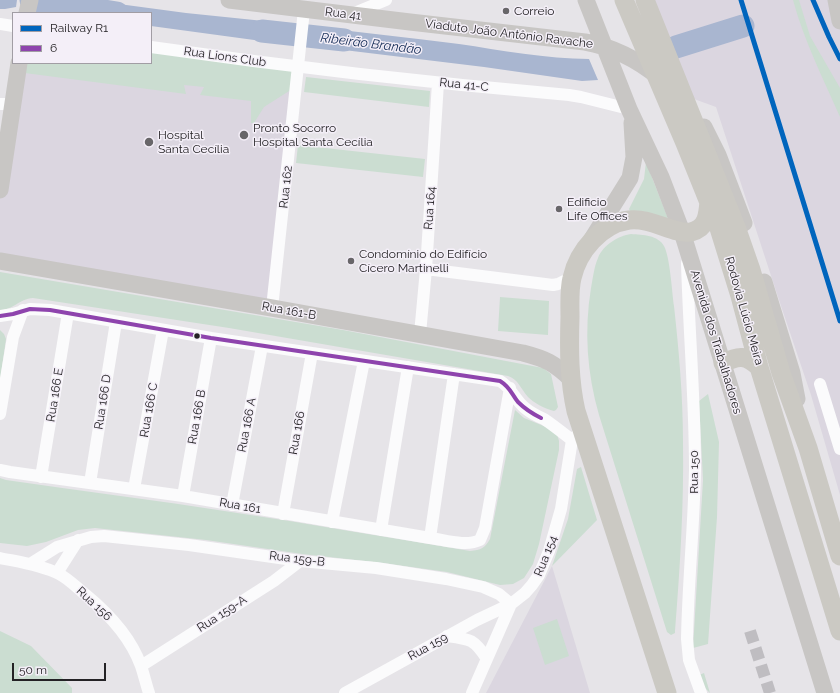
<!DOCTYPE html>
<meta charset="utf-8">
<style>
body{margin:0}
#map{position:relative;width:840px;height:693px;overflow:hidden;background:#e6e4e8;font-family:Raleway,sans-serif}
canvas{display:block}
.legend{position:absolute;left:12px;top:12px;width:140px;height:52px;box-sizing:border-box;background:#f4eff8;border:1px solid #a19da4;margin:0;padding:5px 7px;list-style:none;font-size:12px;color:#242225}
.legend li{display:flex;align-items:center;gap:8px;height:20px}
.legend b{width:20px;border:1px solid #a19da4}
.scale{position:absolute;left:12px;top:663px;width:94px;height:18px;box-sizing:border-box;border:2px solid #242225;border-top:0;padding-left:5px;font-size:12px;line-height:14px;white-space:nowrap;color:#242225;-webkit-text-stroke:3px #f4eff8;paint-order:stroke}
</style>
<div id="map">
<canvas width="840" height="693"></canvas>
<ul class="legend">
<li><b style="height:5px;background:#0065bd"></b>Railway R1</li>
<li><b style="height:5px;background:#8e44ad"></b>6</li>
</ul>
<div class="scale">50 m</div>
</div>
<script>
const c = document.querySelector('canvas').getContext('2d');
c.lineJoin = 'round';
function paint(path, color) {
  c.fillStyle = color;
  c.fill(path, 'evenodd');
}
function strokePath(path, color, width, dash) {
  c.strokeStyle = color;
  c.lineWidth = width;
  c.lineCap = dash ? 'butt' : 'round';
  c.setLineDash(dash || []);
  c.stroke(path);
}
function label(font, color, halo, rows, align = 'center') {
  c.font = font + ' Raleway,sans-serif';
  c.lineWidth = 3;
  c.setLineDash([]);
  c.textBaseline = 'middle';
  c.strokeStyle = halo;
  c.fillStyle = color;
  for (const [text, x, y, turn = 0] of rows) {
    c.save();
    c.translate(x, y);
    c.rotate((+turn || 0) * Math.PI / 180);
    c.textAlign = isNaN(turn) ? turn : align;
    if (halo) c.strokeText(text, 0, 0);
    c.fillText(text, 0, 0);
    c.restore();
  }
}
paint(new Path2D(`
 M652,0H840V495L811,395L777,294L716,107L694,99Z
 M19,63H151L299,66L272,308L0,261V190Z
 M552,566L590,693H486Z`), '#dbd6e0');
paint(new Path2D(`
 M793,0H799L810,36L840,88V117C823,78 804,41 793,0Z
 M151,47L299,66L297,86L264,107L254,123H251V101L200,95L204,87L184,85L186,94L17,72L19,63H151Z
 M306,77L430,91L429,107L304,92Z
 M298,145L425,159L423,177L296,163Z
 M646,162L669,221L630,211L629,209L644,179Z
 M631,234C643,235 658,235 664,246C670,257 672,292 674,306C679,351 683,397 683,442C684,505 680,568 675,631V633L671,635L667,632L599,415C587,373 584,331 591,288C593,278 594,267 598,258C603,245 618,236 631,234Z
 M0,272L343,330L543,368L551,374L558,407L556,410L554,411C545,409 534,403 528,397C521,389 518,379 508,376L229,328L33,298C19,299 13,310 0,310Z
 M500,297L549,301L548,335L498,331Z
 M0,330L4,334L6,339L0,381Z
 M708,394L719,442L717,517L708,644L693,648L703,480L699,401Z
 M515,410L524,418L551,429L557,434L559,441V450L539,544L533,564L524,578L513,584L500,585L447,572L383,563L302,554L206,540L95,528L78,530L46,542L27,546L0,543V478L6,480C81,491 156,500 231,512C311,524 391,538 470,551C481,550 485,548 490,539Z
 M581,467L597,520L552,566L568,519L577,469Z
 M557,619L569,656L545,665L533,628Z
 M0,631L31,646L72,688V693H0Z
 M704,673L710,693L704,687L699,675Z`), '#cbddd1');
paint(new Path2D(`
 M0,0H17L16,7L5,9H0Z
 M42,0H89L186,13L293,24L291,45L151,26V13H53L40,11Z
 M313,27C362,32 410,38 459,44C500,50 547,59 589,59L598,80L582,81L484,67L311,46Z`), '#a9b6d0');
strokePath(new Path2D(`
 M31,0L117,13
 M262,31L344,40
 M676,47L743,26`), '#a9b6d0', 23);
strokePath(new Path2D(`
 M750,631L770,693`), '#bfbdc1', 12, [12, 6]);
strokePath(new Path2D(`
 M352,14L386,0
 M0,24L13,26
 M151,47C290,67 429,83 569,95L581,97L629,109
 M0,104H13
 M687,263C689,332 695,400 695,469C694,526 688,583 687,639L689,660L701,693
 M426,269L553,285L558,284L572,277
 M272,308L304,10
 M0,316L13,314L30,309L50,310L211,338L500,381C512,388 514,399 525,408C531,413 537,416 544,419C553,425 563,433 572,440
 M420,334L426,269L438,83
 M820,384L840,449
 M0,414L13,337L23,310
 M0,470L10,472L183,496L430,538C445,540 466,547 480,540L485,528L510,388
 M41,477L68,313
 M90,483L116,322
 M134,489L163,330
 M183,496L211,338
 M232,505L262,346
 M283,514L312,353
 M332,522L364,361
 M381,530L408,367
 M430,538L454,374
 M0,558C19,562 41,565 59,574C69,579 77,588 86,595C109,614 131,638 141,666C144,675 146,684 149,693
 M30,564L57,547L91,537L104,536L189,545L300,561L376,568L446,579L483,587L499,594L511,604L477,620L345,693
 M57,573L78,540
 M447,636C470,639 474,639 487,659
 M141,666L274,581L300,561
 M472,693L511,604L525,593L532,585L539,575L549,551L561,509L572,440L577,435`), '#fbfbfc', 12);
strokePath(new Path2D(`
 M229,0L410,22L585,42C614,47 638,60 660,78
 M586,0L629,109L661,177L682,232L825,693
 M836,0L840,21
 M27,13L30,0
 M704,127L718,155L744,223
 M0,190L19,63
 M592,239L630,178L634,157L632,123
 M0,261L272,308L523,353C546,359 554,363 571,379
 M764,282L792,373L797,399`), '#c8c6c4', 17);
strokePath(new Path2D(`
 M624,0L685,143L718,225L740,296L759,367L840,631
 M645,0L736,227L751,270L781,373L808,448L840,556
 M723,363C739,355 746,355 759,367
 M667,693L576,411C569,380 569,349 570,317C570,304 569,290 572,278C578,251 601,224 629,220C651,217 674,235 691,232C707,228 708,215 709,201`), '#cbc9c3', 19);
strokePath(new Path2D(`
 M0,316L13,314L30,309L50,310L211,338L500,381C510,387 511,393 518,402C525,409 533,414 541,418`), '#8e44ad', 4);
strokePath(new Path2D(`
 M741,0L840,321
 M813,0L829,37L840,59`), '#0065bd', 5);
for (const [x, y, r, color] of [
 [506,11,4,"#686669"],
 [244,135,5,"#686669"],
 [149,142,5,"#686669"],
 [559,209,4,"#686669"],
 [351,261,4,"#686669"],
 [197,336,3.5,"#242225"]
]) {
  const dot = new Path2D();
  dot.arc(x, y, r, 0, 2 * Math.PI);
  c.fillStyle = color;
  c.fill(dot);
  strokePath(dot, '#f4eff8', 1.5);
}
label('12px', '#242225', '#f4eff8', [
 ["Correio",514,11],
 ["Pronto Socorro",253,128],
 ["Hospital Santa Cecília",253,142],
 ["Hospital",158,135],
 ["Santa Cecília",158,149],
 ["Edificio",567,202],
 ["Life Offices",567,216],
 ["Condomínio do Edifício",359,254],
 ["Cícero Martinelli",359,268]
], 'left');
label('12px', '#242225', '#f4eff8', [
 ["Rua 41",343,14,7],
 ["Viaduto João Antônio Ravache",509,34,7],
 ["Rua Lions Club",225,57,8],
 ["Rua 41-C",464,85,6],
 ["Rua 162",286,187,-84],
 ["Rua 164",430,208,-86],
 ["Rua 161-B",289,311,10],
 ["Rodovia Lúcio Meira",744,311,74],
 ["Avenida dos Trabalhadores",716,342,73],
 ["Rua 166 E",55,395,-81],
 ["Rua 166 D",103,402,-81],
 ["Rua 166 C",149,410,-80],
 ["Rua 166 B",197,417,-80],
 ["Rua 166 A",247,425,-79],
 ["Rua 166",297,433,-80],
 ["Rua 150",694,472,-90],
 ["Rua 161",240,506,10],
 ["Rua 154",546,556,-68],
 ["Rua 159-B",297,559,7],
 ["Rua 156",94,604,43],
 ["Rua 159-A",222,614,-33],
 ["Rua 159",428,647,-29]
]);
label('italic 13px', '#112954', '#f4eff8', [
 ["Ribeirão Brandão",371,44,7]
]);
</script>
